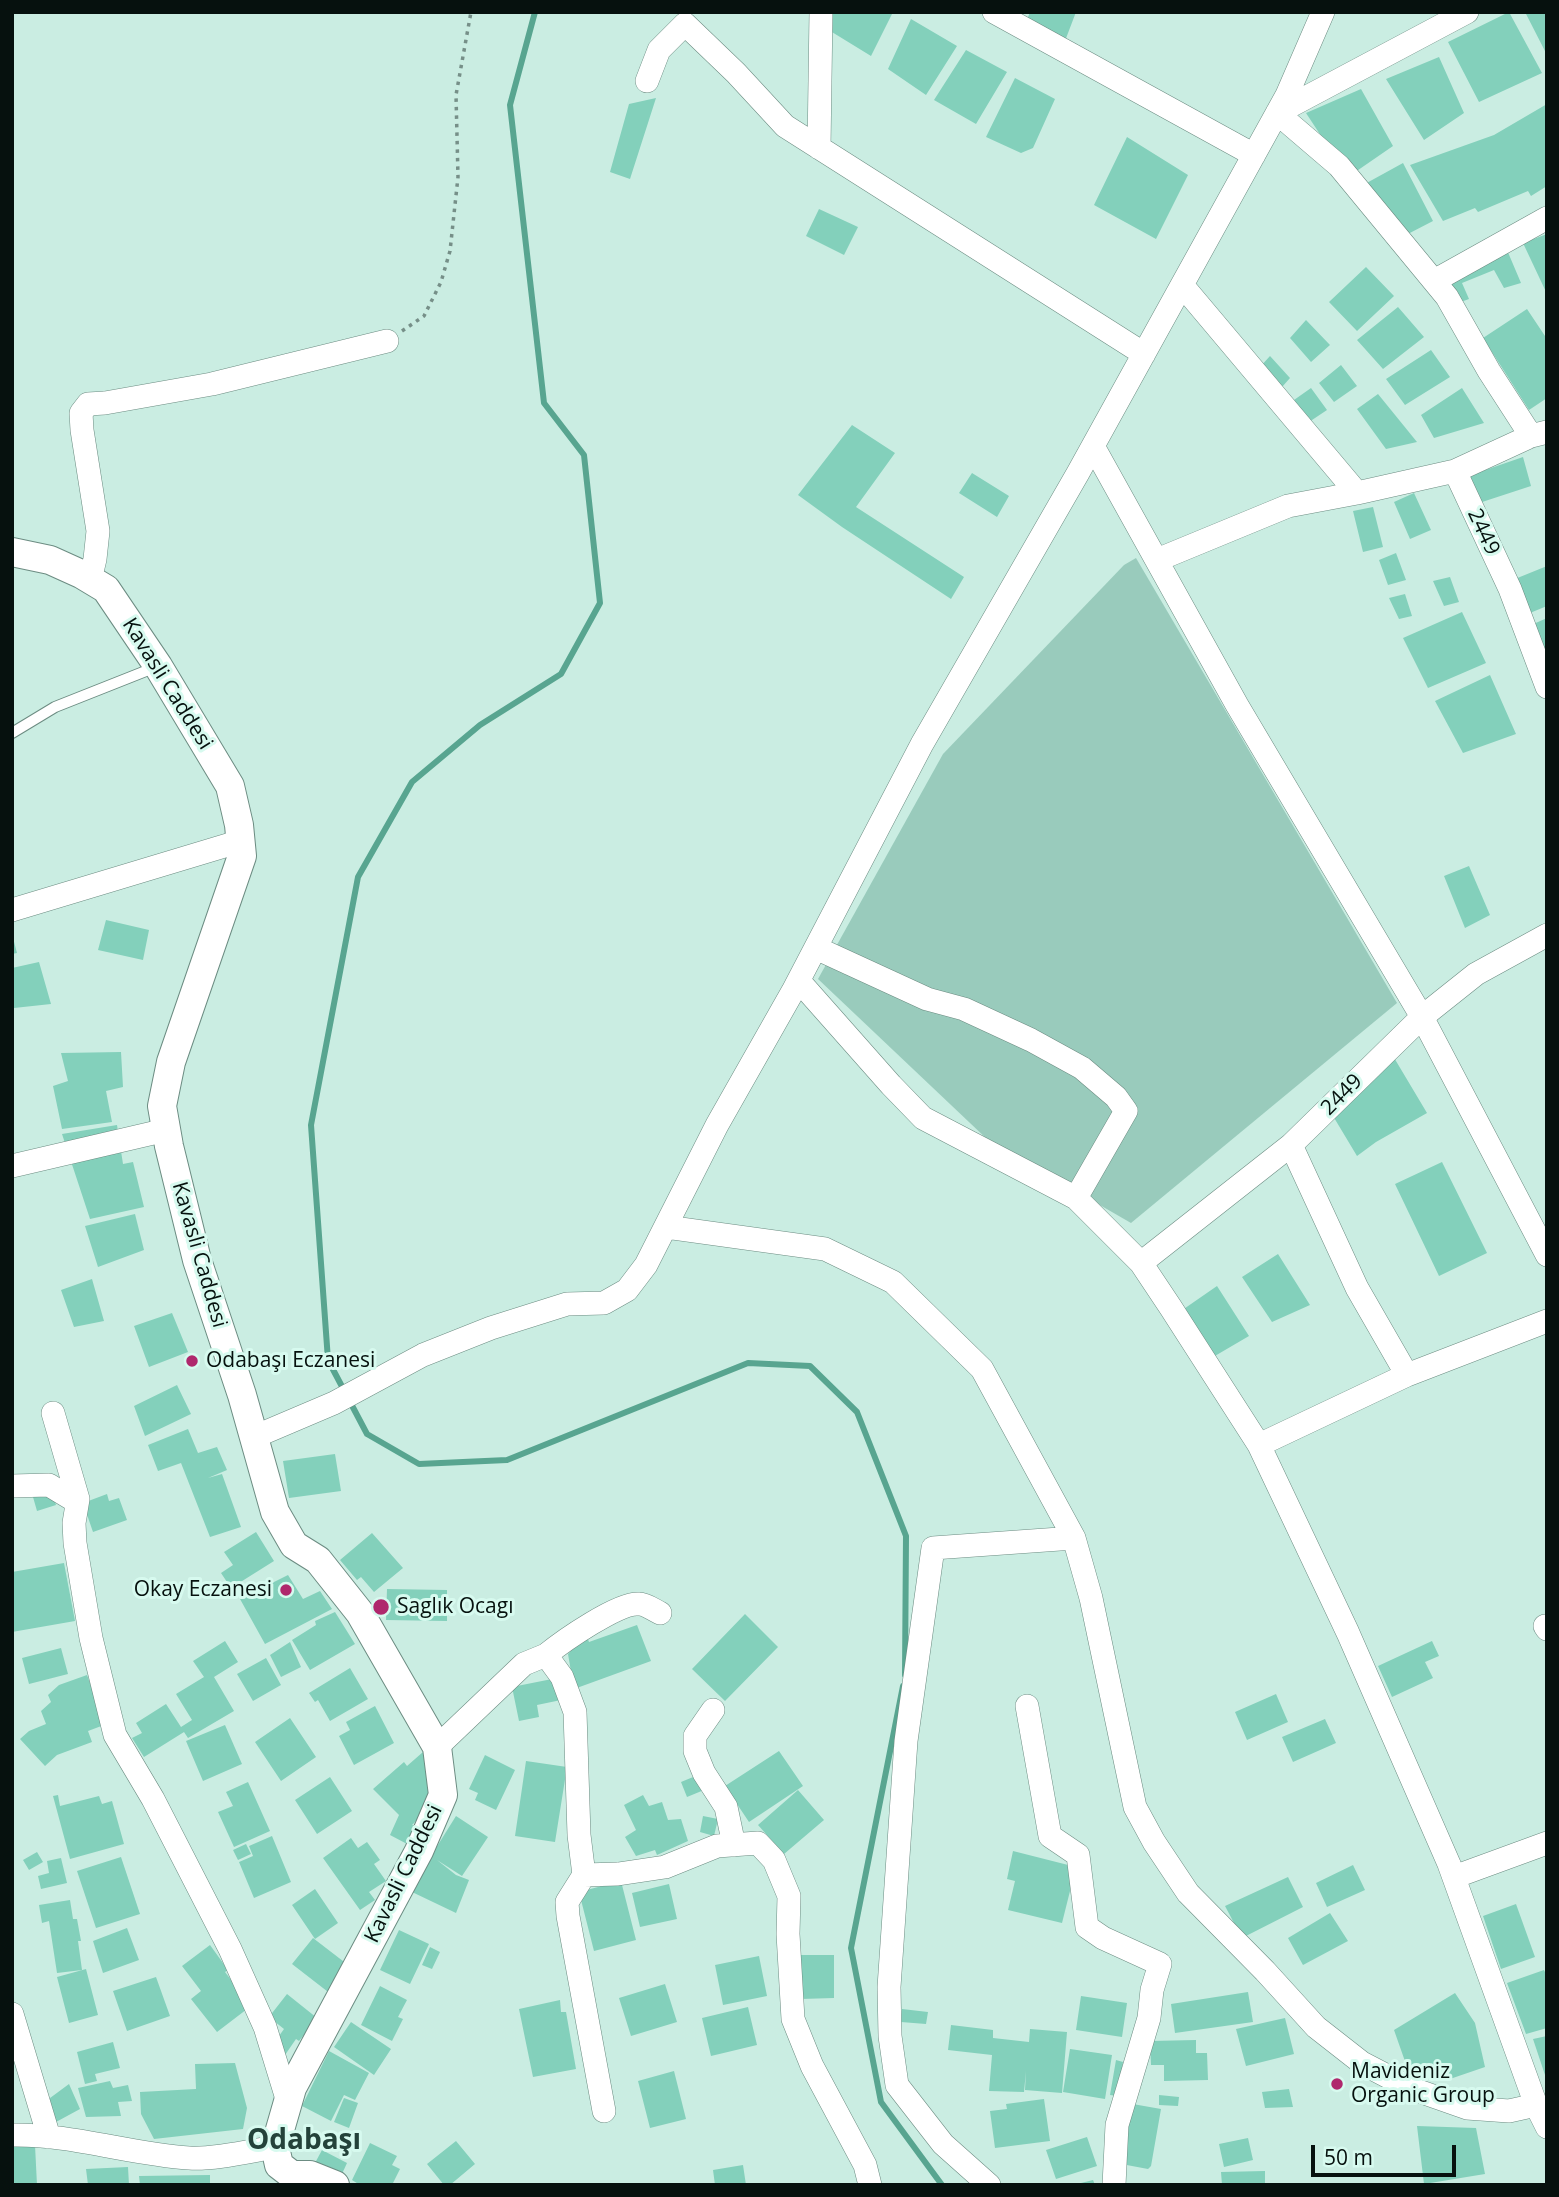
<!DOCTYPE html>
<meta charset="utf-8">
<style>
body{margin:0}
#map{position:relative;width:1559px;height:2197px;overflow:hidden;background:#caede2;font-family:"Open Sans",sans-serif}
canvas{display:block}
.frame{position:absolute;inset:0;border:14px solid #06110e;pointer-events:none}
.scale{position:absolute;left:1311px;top:2145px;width:145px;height:32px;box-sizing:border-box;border:4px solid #06110e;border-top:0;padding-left:9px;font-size:21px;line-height:24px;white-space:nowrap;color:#06110e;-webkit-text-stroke:5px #d7faef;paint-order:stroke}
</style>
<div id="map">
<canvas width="1559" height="2197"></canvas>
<div class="frame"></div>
<div class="scale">50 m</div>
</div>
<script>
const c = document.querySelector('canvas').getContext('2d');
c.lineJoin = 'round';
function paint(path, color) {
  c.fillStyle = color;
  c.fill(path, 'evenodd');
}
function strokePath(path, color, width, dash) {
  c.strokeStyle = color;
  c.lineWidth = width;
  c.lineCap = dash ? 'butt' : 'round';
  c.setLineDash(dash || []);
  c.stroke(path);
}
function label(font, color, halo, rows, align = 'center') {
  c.font = font + ' "Open Sans",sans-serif';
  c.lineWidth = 6;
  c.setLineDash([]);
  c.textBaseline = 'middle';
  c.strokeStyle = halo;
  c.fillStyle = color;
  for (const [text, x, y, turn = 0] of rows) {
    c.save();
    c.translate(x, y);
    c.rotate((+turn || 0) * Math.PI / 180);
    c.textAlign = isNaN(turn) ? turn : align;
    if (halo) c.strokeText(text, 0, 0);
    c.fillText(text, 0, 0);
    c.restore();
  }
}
paint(new Path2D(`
 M1136,558L1397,1003L1131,1223L989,1141L818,979L943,754L1124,565Z`), '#99cbbc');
strokePath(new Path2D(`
 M535,12L510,105L544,403L584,455L600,603L561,674L480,725L412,782L358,877L311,1125L328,1360L367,1434L419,1464L507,1460L748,1363L810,1366L857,1412L906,1536L905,1675
 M903,1686L851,1948L881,2102L942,2185`), '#58a590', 6);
paint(new Path2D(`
 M828,12H888L892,14L871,56L827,29Z
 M1030,12H1076L1065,41L1025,25Z
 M1509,12L1542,73L1479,102L1448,42Z
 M1525,12H1547V55Z
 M911,19L957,46L926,95L888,69Z
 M966,50L1007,72L976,124L934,100Z
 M1439,57L1464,113L1424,140L1386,79Z
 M1015,78L1055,99L1033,148L1021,153L986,137Z
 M1361,89L1393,146L1348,177L1306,113Z
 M656,98L630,179L610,172L629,104Z
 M1547,104V186L1531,196L1528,191L1478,212L1475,208L1443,221L1410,165L1494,135Z
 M1127,137L1188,175L1156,239L1094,205Z
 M1403,163L1433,221L1404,236L1363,185Z
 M819,209L858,227L844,255L806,236Z
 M1547,234V294L1523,243Z
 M1507,250L1521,283L1504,288L1494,270L1462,283L1469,299L1458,303L1444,277Z
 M1366,267L1394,296L1357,331L1329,302Z
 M1398,307L1424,337L1383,369L1357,340Z
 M1527,309L1547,339V398L1529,410L1483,338Z
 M1306,320L1330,345L1311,362L1290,338Z
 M1431,350L1450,377L1405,405L1386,379Z
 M1270,356L1290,378L1282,387L1260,367Z
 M1341,365L1357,386L1334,402L1319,383Z
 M1311,388L1327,410L1309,422L1294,400Z
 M1462,388L1484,423L1434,438L1421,415Z
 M1378,394L1417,442L1386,449L1357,409Z
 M852,425L895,453L856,507L964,577L951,599L842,527L798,495Z
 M1523,457L1531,486L1476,504L1465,477Z
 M972,473L1009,496L997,517L959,493Z
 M1414,493L1431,530L1410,539L1394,502Z
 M1373,507L1383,547L1363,552L1353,511Z
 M1396,553L1406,580L1388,585L1379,560Z
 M1547,566V606L1525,615L1510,581Z
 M1450,577L1459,602L1444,606L1433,581Z
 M1405,594L1412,616L1399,619L1389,598Z
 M1462,612L1486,663L1428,688L1403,638Z
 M1547,618V664L1529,626Z
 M1490,675L1516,734L1463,753L1435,701Z
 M1469,866L1490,915L1465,928L1444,876Z
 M106,920L149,930L143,960L98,950Z
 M12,934L17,953L12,954Z
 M39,962L51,1004L14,1008L12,1001V968Z
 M121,1052L123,1087L106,1091L112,1122L62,1129L53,1086L68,1081L61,1053Z
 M1393,1056L1427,1113L1376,1142L1357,1156L1330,1111Z
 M117,1125L123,1164L133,1162L144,1207L90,1219L62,1134Z
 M1442,1162L1487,1253L1439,1276L1395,1184Z
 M135,1214L144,1250L98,1267L85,1226Z
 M1278,1254L1310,1305L1272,1322L1242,1277Z
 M92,1279L104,1321L74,1327L61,1290Z
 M1217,1286L1249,1336L1208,1360L1178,1313Z
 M172,1313L188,1352L149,1367L134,1326Z
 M177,1385L191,1414L145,1436L134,1406Z
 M188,1429L198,1453L217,1447L227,1470L208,1478L222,1474L241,1527L210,1537L181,1463L158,1471L148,1445Z
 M335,1454L341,1491L289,1498L283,1461Z
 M52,1491L56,1505L37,1511L33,1497Z
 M107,1494L109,1501L119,1498L127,1520L93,1532L83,1503Z
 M256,1532L274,1561L231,1588L221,1573L233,1565L224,1552Z
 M372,1533L403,1568L374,1592L361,1577L357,1580L340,1560Z
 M64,1563L75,1621L12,1632V1572Z
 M288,1575L303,1599L320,1591L332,1609L265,1644L240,1599Z
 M387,1589L447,1590V1621L386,1620Z
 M335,1612L355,1644L310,1670L292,1640L316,1625L315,1621Z
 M745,1614L778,1647L725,1701L692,1669Z
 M637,1625L651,1661L574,1689L568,1654L586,1634L589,1642Z
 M225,1641L238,1662L214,1677L234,1711L188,1738L184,1732L144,1757L132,1738L142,1733L136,1723L166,1704L181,1727L192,1720L176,1694L204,1677L193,1661Z
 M1432,1641L1439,1656L1425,1662L1433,1678L1392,1697L1378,1666Z
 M290,1642L301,1667L281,1677L270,1655Z
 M61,1648L68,1674L29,1684L22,1658Z
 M266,1658L281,1685L253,1701L237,1674Z
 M350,1668L368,1699L330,1721L318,1700L315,1702L309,1693Z
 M87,1675L94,1694L112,1722L88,1731L92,1742L57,1755L45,1766L20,1739L29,1731L46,1724L41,1711L51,1702L48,1695L59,1685Z
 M557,1678L561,1700L537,1705L539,1717L519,1721L512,1687Z
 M1276,1694L1288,1722L1247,1740L1235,1712Z
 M375,1706L394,1743L354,1765L339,1736L350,1730L346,1722Z
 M290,1718L316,1757L281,1781L255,1742Z
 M1325,1719L1336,1743L1293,1762L1282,1737Z
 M225,1725L242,1764L203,1781L186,1741Z
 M779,1751L803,1786L749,1822L725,1786Z
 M423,1752L430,1764L436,1781L426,1811L412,1825L417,1826L409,1845L390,1835L399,1815L373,1789L404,1762L407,1766Z
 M485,1755L515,1770L496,1810L475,1800L478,1793L469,1789Z
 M526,1761L567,1767L555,1842L515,1836Z
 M698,1775L704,1790L687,1797L681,1782Z
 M330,1777L352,1811L317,1834L295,1800Z
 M248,1782L270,1831L234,1847L218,1812L233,1806L226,1792Z
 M798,1790L824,1820L784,1854L758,1825Z
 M58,1795L60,1806L99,1796L102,1804L112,1801L124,1844L70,1859L53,1796Z
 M643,1795L649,1806L662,1802L668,1820L681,1819L688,1841L657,1855L655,1850L636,1856L625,1837L636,1830L624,1805Z
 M456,1816L488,1837L462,1876L437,1860L456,1875L469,1880L456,1913L412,1892L431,1856Z
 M703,1816L718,1819L714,1836L700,1832Z
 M272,1836L291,1882L254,1898L239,1862L253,1856L249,1846Z
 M351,1838L358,1848L367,1842L380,1860L374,1864L386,1881L369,1892L375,1900L360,1910L323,1858Z
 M246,1844L251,1854L238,1860L233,1850Z
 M1013,1851L1076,1867L1062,1923L1008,1910L1015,1881L1007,1879Z
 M37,1852L43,1862L29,1870L23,1860Z
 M121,1857L140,1914L96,1928L77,1871Z
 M61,1858L67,1883L41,1889L38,1876L49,1873L47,1861Z
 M1353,1865L1365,1890L1327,1907L1316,1883Z
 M1288,1877L1303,1907L1242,1938L1225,1906Z
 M621,1881L636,1940L594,1951L579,1892Z
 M669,1884L677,1919L640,1927L632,1893Z
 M315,1889L338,1923L315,1939L292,1905Z
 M70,1900L73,1919H77L81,1941H78L82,1970L57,1973L49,1921L42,1923L39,1905Z
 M1516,1904L1535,1957L1501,1969L1483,1916Z
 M1330,1913L1348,1941L1303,1965L1288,1938Z
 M127,1928L139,1960L103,1973L93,1941Z
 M399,1930L429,1944L410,1984L380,1970Z
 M313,1938L352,1968L332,1995L292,1964Z
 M210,1945L228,1970L225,1972L251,2006L217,2032L191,1999L201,1991L182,1966Z
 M430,1947L440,1952L432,1969L422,1965Z
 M801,1955H834V1998L801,1999Z
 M759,1956L767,1996L723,2005L715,1965Z
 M86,1969L98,2015L69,2023L57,1977Z
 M1544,1970L1547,1976V2028L1526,2034L1507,1983Z
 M156,1977L170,2016L127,2031L113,1991Z
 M665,1984L677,2022L631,2036L619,1998Z
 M380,1986L407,2000L398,2017L403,2019L392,2041L361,2025Z
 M1248,1992L1253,2022L1175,2033L1171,2004Z
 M1455,1993L1475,2023L1485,2067L1447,2080L1407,2067L1394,2030Z
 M287,1994L317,2018L299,2041L296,2039L285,2055L274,2043L284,2029L269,2017Z
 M1081,1996L1127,2003L1122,2037L1076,2030Z
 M560,2000L561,2012H566L576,2069L533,2077L519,2009Z
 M748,2007L757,2045L711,2056L702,2018Z
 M902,2009L928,2012L926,2024L901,2022Z
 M1285,2018L1294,2054L1246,2066L1236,2029Z
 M351,2022L391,2049L374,2075L334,2047Z
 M951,2025L993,2030V2038L1029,2042L1030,2029L1067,2032L1062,2093L1025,2090L1026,2071L1024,2092L989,2091L992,2055L948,2050Z
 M1547,2036V2078H1546L1533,2039Z
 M1196,2040V2053H1207L1208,2080L1164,2081V2065H1151L1150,2041Z
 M113,2042L120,2068L95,2074L97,2081L85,2084L77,2052Z
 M1070,2049L1112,2055L1105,2099L1063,2092Z
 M329,2051L369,2073L355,2100L344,2095L331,2121L302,2106Z
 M1116,2060L1123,2062L1118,2096L1110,2095Z
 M235,2063L247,2108L243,2129L154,2139L141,2114L140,2092L196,2089L195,2064Z
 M674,2071L686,2119L650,2128L638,2081Z
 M110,2081L113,2088L128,2085L132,2101L118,2102L121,2116L86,2117L78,2088Z
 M69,2084L80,2109L56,2122L46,2101Z
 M1289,2089L1293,2107L1265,2108L1262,2092Z
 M1159,2095L1179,2097L1178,2106L1159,2105Z
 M344,2098L358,2103L349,2128L334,2122Z
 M1044,2099L1050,2141L995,2148L990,2111L1007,2109L1006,2104Z
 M1127,2103L1161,2109L1151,2166L1148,2169L1116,2163Z
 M1417,2126L1476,2128L1485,2174L1424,2184Z
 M1087,2137L1097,2166L1056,2179L1046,2150Z
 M1248,2138L1253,2160L1224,2167L1219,2144Z
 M456,2141L475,2164L450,2185H444L427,2164Z
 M370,2143L397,2156L392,2165L400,2169L392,2185H360L352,2180Z
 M35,2145L37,2185H12V2146Z
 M322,2150L347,2163L341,2176L315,2163Z
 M743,2165L746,2185H715L713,2170Z
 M128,2167L129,2185H88L86,2169Z
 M1265,2171V2185H1222L1221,2172Z
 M210,2175V2185H140L139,2176Z
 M1093,2180L1095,2185H1078L1077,2184Z`), '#83d0bb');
const service = new Path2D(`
 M12,733L55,707L156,667`);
const minor = new Path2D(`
 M994,12L1254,155
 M1467,12L1277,113L1339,166L1447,297L1489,371L1531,436
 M647,81L659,50L685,24L736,73L785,126L1144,354
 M819,148L821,12
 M1434,281L1547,218
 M1182,285L1357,493L1455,471
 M1547,432L1531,436L1455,471L1510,589L1547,687
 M1093,446L1237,705L1422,1017L1547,1255
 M1157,560L1288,506L1357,493
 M90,580L95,559L98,531L82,430L81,413L88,404L105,403L212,384L387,341
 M12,910L241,841
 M816,948L927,999L964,1009L1031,1040L1082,1068L1116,1097L1126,1111L1076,1198
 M799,981L891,1085L923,1118L1076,1198L1141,1263L1171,1308L1259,1445L1348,1633L1449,1864L1536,2105L1547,2127
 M1291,1145L1357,1288L1407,1375
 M12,1166L166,1130
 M666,1227L825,1249L893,1282L982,1369L1074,1538L1091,1598L1135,1807L1154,1842L1188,1893L1265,1971L1316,2027L1362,2063L1410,2088L1467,2108L1509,2111L1536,2105
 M1141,1263L1291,1145L1422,1017L1476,974L1547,935
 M53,1413L78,1499L74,1523L75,1543L91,1638L115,1735L153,1799L230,1949L265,2027L288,2102
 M254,1437L334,1403L423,1355L491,1328L567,1304L604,1303L627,1290L646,1265L717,1125L793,991L922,744L1078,473L1287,95L1323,12
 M1259,1445L1407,1375L1547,1321
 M12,1486L49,1485L77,1502
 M1545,1626L1547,1629
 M546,1655C563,1641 619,1602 639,1604C646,1604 654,1610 660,1613
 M1027,1706L1050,1836L1078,1855L1087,1927L1103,1938L1160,1964L1152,1990L1149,2018L1117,2125L1114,2185
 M713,1710L695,1736V1751L704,1773L726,1807L734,1845
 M437,1747L524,1664L546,1655L562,1677L575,1712L579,1835L584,1875
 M1454,1877L1547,1843
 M12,2014L49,2137
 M604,2111L568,1916L567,1902L584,1875L618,1874L665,1867L717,1846L758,1843L774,1860L789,1896L788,1934L793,2019L812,2066L865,2165L870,2185
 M12,2135C71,2134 130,2154 189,2158C212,2160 251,2151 275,2147
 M989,2185L943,2144L897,2085L890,2036L889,1987L906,1741L933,1548L1074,1538`);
const tertiary = new Path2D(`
 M12,552L50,560L81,574L106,589L158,666L230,786L239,825L242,856L171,1062L162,1106L169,1146L197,1260L242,1395L275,1512L294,1545L318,1560L360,1613L437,1747L443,1795L419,1851L292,2088L275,2147L279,2165L292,2175H310L335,2185`);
strokePath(service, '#6c8c82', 12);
strokePath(minor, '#6c8c82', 24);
strokePath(tertiary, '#6c8c82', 30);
strokePath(new Path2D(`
 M402,331L424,316L441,282L450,251L458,177L456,95L471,12`), '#768f88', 3.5, [3.5, 5]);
strokePath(service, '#fff', 10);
strokePath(minor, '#fff', 23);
strokePath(tertiary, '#fff', 28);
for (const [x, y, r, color] of [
 [192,1361,7,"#af286d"],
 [286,1590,7,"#af286d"],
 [381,1607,9,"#af286d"],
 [1337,2084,7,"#af286d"]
]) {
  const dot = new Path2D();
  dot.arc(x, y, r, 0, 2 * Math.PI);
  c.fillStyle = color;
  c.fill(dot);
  strokePath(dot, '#d7faef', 2.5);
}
label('21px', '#06110e', '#d7faef', [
 ["2449",1483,532,65],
 ["Kavasli Caddesi",167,684,58],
 ["2449",1342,1095,-45],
 ["Kavasli Caddesi",199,1255,74],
 ["Kavasli Caddesi",404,1874,-64]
]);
label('21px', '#06110e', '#d7faef', [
 ["Odabaşı Eczanesi",206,1361],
 ["Okay Eczanesi",272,1590,"right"],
 ["Saglık Ocagı",397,1607],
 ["Mavideniz",1351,2072],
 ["Organic Group",1351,2096]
], 'left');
label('bold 28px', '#24423a', '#d7faef', [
 ["Odabaşı",304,2141]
]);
</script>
